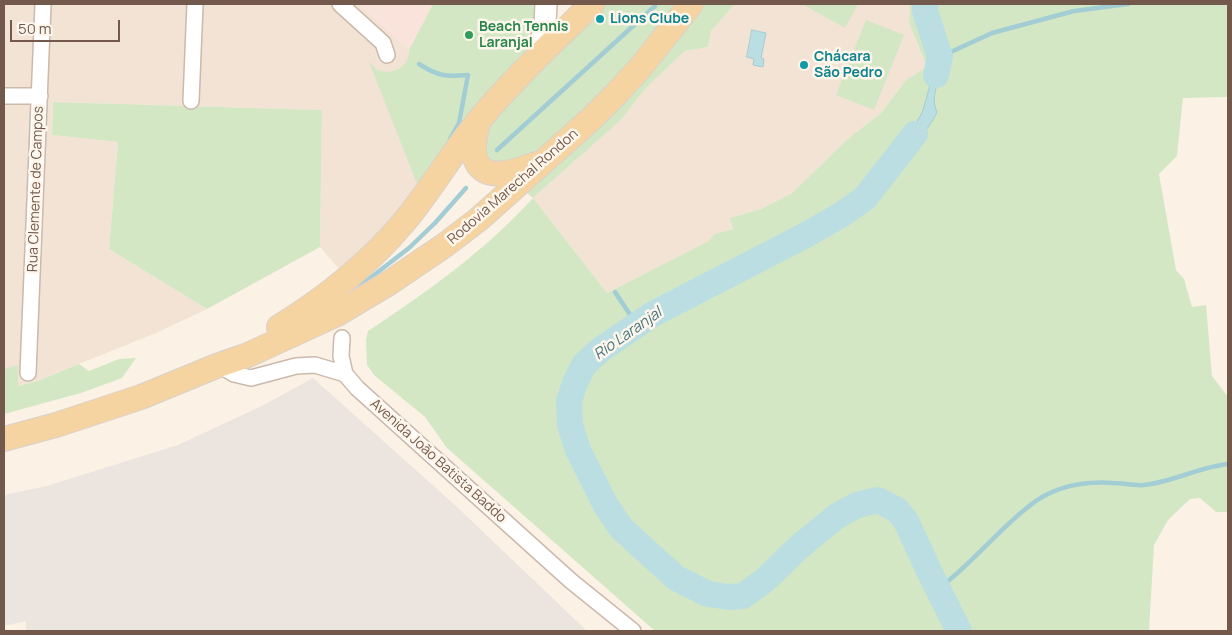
<!DOCTYPE html>
<meta charset="utf-8">
<style>
body{margin:0}
#map{position:relative;width:1232px;height:635px;overflow:hidden;background:#fbf2e5;font-family:Manrope,sans-serif}
canvas{display:block}
.frame{position:absolute;inset:0;border:5px solid #72594c;pointer-events:none}
.scale{position:absolute;left:10px;top:20px;width:110px;height:22px;box-sizing:border-box;border:2px solid #72594c;border-top:0;padding-left:6px;font-size:15px;line-height:18px;white-space:nowrap;color:#72594c;-webkit-text-stroke:4px #fef6eb;paint-order:stroke}
</style>
<div id="map">
<canvas width="1232" height="635"></canvas>
<div class="frame"></div>
<div class="scale">50 m</div>
</div>
<script>
const c = document.querySelector('canvas').getContext('2d');
c.lineJoin = 'round';
function paint(path, color) {
  c.fillStyle = color;
  c.fill(path, 'evenodd');
}
function strokePath(path, color, width, dash) {
  c.strokeStyle = color;
  c.lineWidth = width;
  c.lineCap = dash ? 'butt' : 'round';
  c.setLineDash(dash || []);
  c.stroke(path);
}
function label(font, color, halo, rows, align = 'center') {
  c.font = font + ' Manrope,sans-serif';
  c.lineWidth = 5;
  c.setLineDash([]);
  c.textBaseline = 'middle';
  c.strokeStyle = halo;
  c.fillStyle = color;
  for (const [text, x, y, turn = 0] of rows) {
    c.save();
    c.translate(x, y);
    c.rotate((+turn || 0) * Math.PI / 180);
    c.textAlign = isNaN(turn) ? turn : align;
    if (halo) c.strokeText(text, 0, 0);
    c.fillText(text, 0, 0);
    c.restore();
  }
}
paint(new Path2D(`
 M4,4H359L409,50L433,4H554L553,19L398,213L341,271L320,247L322,110L53,102L52,135L118,142L109,249L207,309L156,333L39,380L17,386L4,369Z
 M735,4H910L909,23L927,68L906,80L881,113L850,137L792,193L761,209L731,218L733,229L714,234L710,241L607,293L533,198L621,120L646,88L685,51L708,47L711,31Z`), '#f2e3d4');
paint(new Path2D(`
 M359,4H433L409,50Z`), '#fae3da');
paint(new Path2D(`
 M313,378L457,507L587,631H26V621L4,626V495L47,486L178,445L262,406Z`), '#ebe4df');
paint(new Path2D(`
 M433,4H531L532,5L537,4L534,31L526,46L548,40L586,4H735L711,31L708,47L685,51L646,88L621,120L533,198L607,293L709,241L714,234L733,229L730,218L761,209L792,193L850,137L881,113L906,80L927,67L909,23L910,4H1228V97L1183,98L1177,156L1159,174L1176,270L1184,279L1192,307L1206,305L1212,376L1228,397V512H1216L1200,498L1190,499L1168,520L1154,545L1149,631H655L447,448L425,417L374,375L367,365L366,340L368,331C427,292 485,251 533,198L456,134L418,186L369,62C372,64 375,68 378,70C393,76 410,66 409,50Z
 M802,4H858L845,28Z
 M866,20L904,35L874,110L836,95Z
 M53,102L322,110L320,247L207,309L109,249L118,142L52,135Z
 M136,358L122,378L81,393L4,414V369L18,365V386L40,380L79,364L89,371L119,359Z`), '#d3e7c5');
const water = new Path2D(`
 M752,30L766,33L761,58L764,59L763,67L753,65L754,59L747,57Z
 M935,41L943,49C944,53 944,57 944,61C941,78 929,96 937,112C928,133 908,148 893,164L894,152L912,130L922,113L926,100L935,65Z`);
paint(water, '#bbdee3');
strokePath(water, '#a2cdd4', 1);
strokePath(new Path2D(`
 M940,57L992,33L1074,11L1128,4
 M419,64C438,76 445,77 468,75L459,123L450,139
 M497,150L655,6V4
 M352,292L409,248L435,223L466,188
 M615,292L637,325
 M938,589C971,565 996,532 1028,507C1052,487 1083,481 1113,483C1123,483 1134,486 1144,485C1173,482 1199,467 1228,464`), '#a2cdd4', 4.5);
strokePath(new Path2D(`
 M925,4V11L940,57L936,75
 M915,134L865,198L841,215L804,236L653,314L600,350L584,365L575,383L569,401L570,425L578,450L605,504L621,528L676,578L708,594L729,597L743,596L765,580L799,547L837,516L857,505L878,500L897,510L906,521L929,571L959,631`), '#bbdee3', 26);
const street = new Path2D(`
 M340,4L383,43L387,55
 M4,96H40
 M191,101L195,4
 M342,338L341,356L345,374
 M219,365L234,374L251,378L296,366L315,365L345,374L357,388L571,581L633,631
 M28,373L43,4`);
const secondary = new Path2D(`
 M538,56L545,24L546,4`);
const primary = new Path2D(`
 M478,122C476,132 473,143 474,153C479,186 517,171 536,164
 M279,327C326,298 368,265 404,222C430,191 450,156 476,124C511,81 552,43 592,4
 M4,439L56,425L141,397L219,365L248,355L337,314L389,283L445,245L479,219L590,120L616,94L640,68L691,4`);
strokePath(street, '#cbb9ac', 18);
strokePath(secondary, '#d0bbad', 24);
strokePath(primary, '#d8d1cd', 26);
strokePath(street, '#fff', 15);
strokePath(secondary, '#fff', 21);
strokePath(primary, '#f5d4a2', 24);
for (const [x, y, r, color] of [
 [600,19,5,"#0f9aa8"],
 [469,35,5,"#2e9e5b"],
 [804,65,5,"#0f9aa8"]
]) {
  const dot = new Path2D();
  dot.arc(x, y, r, 0, 2 * Math.PI);
  c.fillStyle = color;
  c.fill(dot);
  strokePath(dot, '#fef6eb', 2);
}
label('bold 14px', '#0d838f', '#fef6eb', [
 ["Lions Clube",610,19],
 ["Chácara",814,57],
 ["São Pedro",814,73]
], 'left');
label('bold 14px', '#27864d', '#fef6eb', [
 ["Beach Tennis",479,27],
 ["Laranjal",479,43]
], 'left');
label('14px', '#72594c', '#fef6eb', [
 ["Rodovia Marechal Rondon",513,187,-41],
 ["Rua Clemente de Campos",36,189,-88],
 ["Avenida João Batista Baddo",438,461,42]
]);
label('italic 15px', '#44747d', '#fef6eb', [
 ["Rio Laranjal",628,334,-35]
]);
</script>
